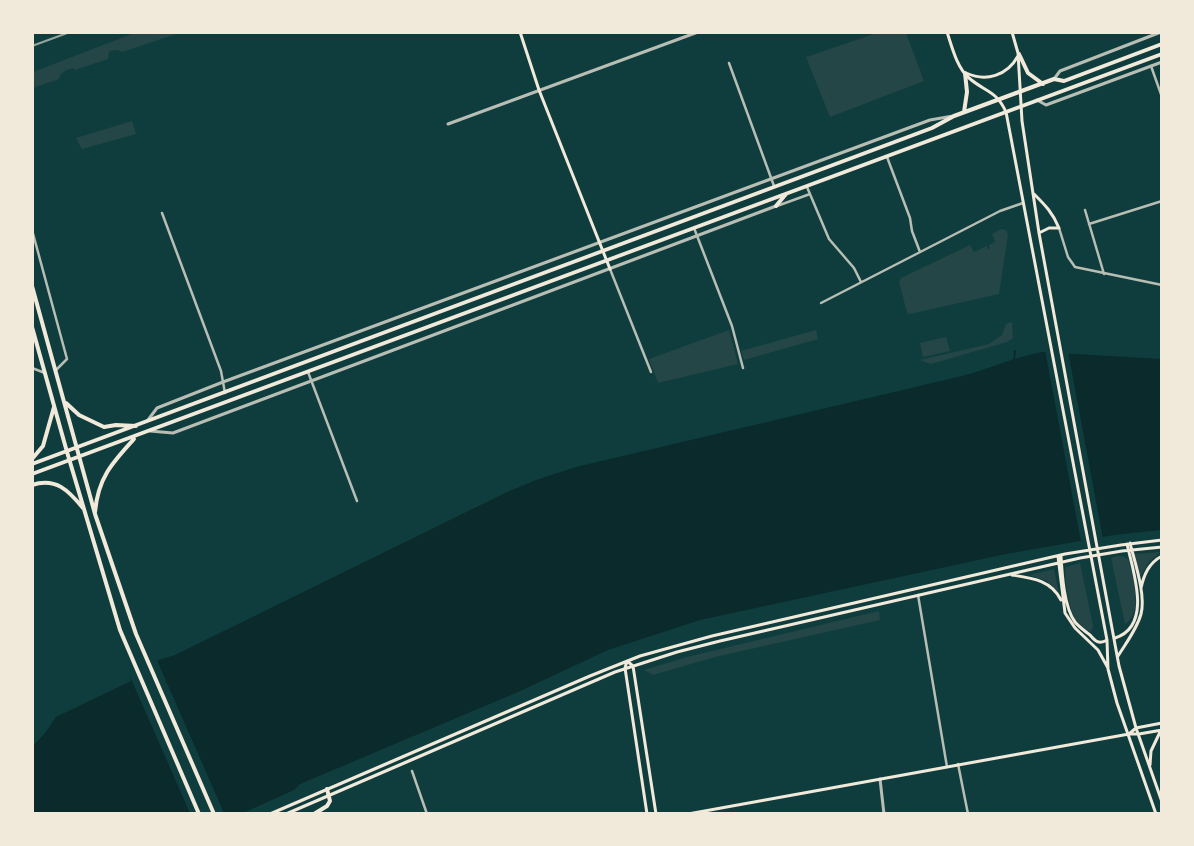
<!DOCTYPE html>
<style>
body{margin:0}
#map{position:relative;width:1194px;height:846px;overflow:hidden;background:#0f3d3e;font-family:Lora,serif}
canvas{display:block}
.frame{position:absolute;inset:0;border:34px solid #f1e9da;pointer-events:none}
</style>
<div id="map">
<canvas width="1194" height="846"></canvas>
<div class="frame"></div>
</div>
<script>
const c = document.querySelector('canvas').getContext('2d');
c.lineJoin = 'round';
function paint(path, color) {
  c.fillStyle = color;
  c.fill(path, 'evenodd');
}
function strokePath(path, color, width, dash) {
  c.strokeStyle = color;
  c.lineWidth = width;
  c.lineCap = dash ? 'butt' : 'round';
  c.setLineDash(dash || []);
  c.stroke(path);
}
paint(new Path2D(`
 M137,32L179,33L122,52C118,50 114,49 109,52L108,59L75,70L73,68C66,70 61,72 59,79L33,88V72Z
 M877,33H906L924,81L830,117L806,57Z
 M132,121L136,134L82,149L76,138Z
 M1001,229L1006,230L1008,234L999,294L910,314L907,313L899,282L901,278L970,245L974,252L987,246L988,249H990L989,245L995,242L992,234Z
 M1012,322L1013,338L1007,342L931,364L920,360L989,344L1002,335L1006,324Z
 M729,330L738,364L658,383L649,359Z
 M816,330L818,339L744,360L741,351Z
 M946,337L950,351L923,357L920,343Z
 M1161,552L1148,563L1140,578L1135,554Z
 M1117,556H1123L1128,559C1133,576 1144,613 1125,624L1111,558Z
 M1080,563L1093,626L1091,632C1085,629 1079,624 1075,619C1070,610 1063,576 1066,567Z
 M1054,569L1059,594L1047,581L1030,575Z
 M879,611L880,620L715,657L653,675L644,670L687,657Z`), '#244646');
paint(new Path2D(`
 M1042,352L1161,359V530L1114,535L1006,554L700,620L608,650L518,692L300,784L294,790L243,813L33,814V746L45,733L56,717L131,681L129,674L153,662L175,655L507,492L536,480L576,467L962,376C989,369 1014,357 1042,352Z`), '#0a2a2b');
paint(new Path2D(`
 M1045,350L1068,351L1103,539L1081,542Z
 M156,658L224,813H190L128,672Z`), '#0f3d3e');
strokePath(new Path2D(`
 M1014,361L1015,351`), '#0a2a2b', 2);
strokePath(new Path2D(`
 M729,63L774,186
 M1151,66L1162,97
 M887,157L910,218L912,231L920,252
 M807,187L829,239L854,268L861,282
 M777,206L810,194
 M1085,210L1104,274
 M162,213L221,371L225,393
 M1089,224L1162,201
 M694,228L732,326L743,368
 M1059,228L1068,257L1075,267L1162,285
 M32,230L67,359L56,370
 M610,269L651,372
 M821,303L1000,211L1023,203
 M32,368L45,373
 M308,372L357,501
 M918,595L947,767
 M958,764L968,814
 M412,771L427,814`), '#b8beb3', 2.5);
strokePath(new Path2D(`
 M1054,79L1060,71L1161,32
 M1037,100L1046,105L1162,62
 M448,124L698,32
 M148,420L157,408L223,382L930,120L953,116
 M150,431L173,433L776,206
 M880,779L884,814`), '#b8beb3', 3);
strokePath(new Path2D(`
 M520,32L539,90L610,269
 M947,32C952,47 957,68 969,78C985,92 996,90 1006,112L1107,640L1108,669L1117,703L1156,814
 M1012,32L1018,53L1022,121L1039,233L1119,666L1136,728L1162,802
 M966,73C986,82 1007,76 1018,56
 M1034,194C1045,205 1053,213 1059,228H1049L1039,233
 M1058,556L1065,613L1075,628L1098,650L1108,668
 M1061,556C1062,574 1064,607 1075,622C1079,627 1085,631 1090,635C1095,641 1099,645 1107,640
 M1012,575C1032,578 1051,580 1061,600
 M1141,588C1144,574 1149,563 1162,556
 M1115,638C1153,626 1133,571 1127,544
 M1118,656C1126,643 1137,629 1141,614C1146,595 1135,563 1130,543
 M627,661L633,666L656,814
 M627,661L625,668L647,814
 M1129,734L1136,728L1162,723
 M1150,765L1151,751L1161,730
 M270,814L590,676L640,656L712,636L1065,554L1121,545L1162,540
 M286,814L615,672L677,652L720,641L1080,558L1122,551L1162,547
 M688,814L1129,734H1139L1162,730`), '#f1e9da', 3);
strokePath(new Path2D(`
 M1019,54L1028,73L1043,84
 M964,112L967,92L965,73
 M776,206L786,194
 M32,286L95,514L136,634L214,814
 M32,327L67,452L120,630L199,814
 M66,403L79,415L104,427L116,425L136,426
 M32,459L43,446L54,407
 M32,464L932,128L954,116L1054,79L1064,81L1162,44
 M32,474L1162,54
 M32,485C56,477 69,491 83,508
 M95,512C98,478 112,463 134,439
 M314,814L327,806L330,801L327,789`), '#f1e9da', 4);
strokePath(new Path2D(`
 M32,46L70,32`), '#97a49c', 2);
</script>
